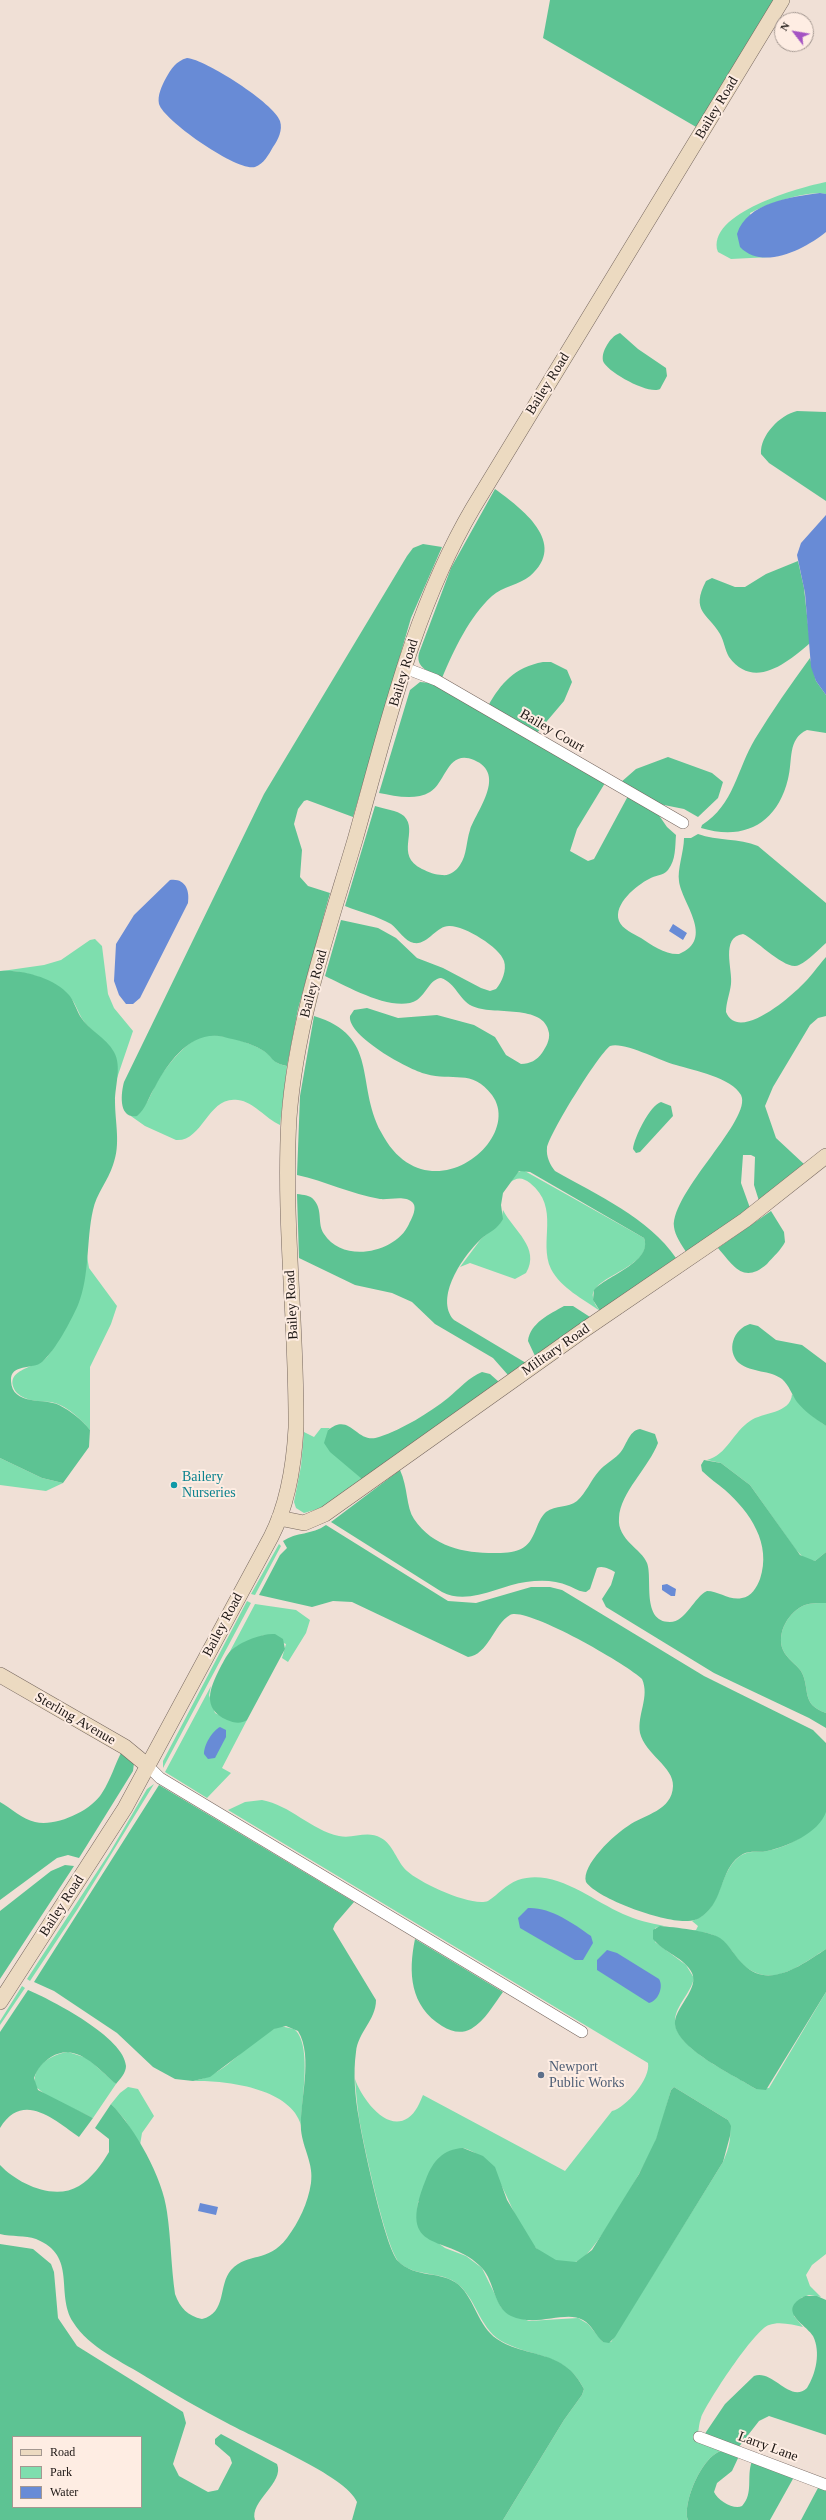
<!DOCTYPE html>
<style>
body{margin:0}
#map{position:relative;width:826px;height:2520px;overflow:hidden;background:#f0e0d6;font-family:"Times New Roman",serif}
canvas{display:block}
.legend{position:absolute;left:12px;top:2436px;width:130px;height:72px;box-sizing:border-box;background:#feede3;border:1px solid #a49891;margin:0;padding:5px 7px;list-style:none;font-size:12px;color:#1e1815}
.legend li{display:flex;align-items:center;gap:8px;height:20px}
.legend b{width:20px;border:1px solid #a49891}
.north{position:absolute;left:774px;top:12px;width:40px;height:40px;box-sizing:border-box;background:#feede3;border:1px solid #a49891;border-radius:50%;rotate:301deg;font-size:11px;font-weight:700;line-height:16px;text-align:center;color:#1e1815}
.north::after{content:'';display:block;margin:auto;width:14px;height:18px;background:#a453c3;clip-path:polygon(50% 0,100% 100%,50% 72%,0 100%)}
</style>
<div id="map">
<canvas width="826" height="2520"></canvas>
<ul class="legend">
<li><b style="height:5px;background:#ecdac1"></b>Road</li>
<li><b style="height:11px;background:#7edeae"></b>Park</li>
<li><b style="height:11px;background:#688bd6"></b>Water</li>
</ul>
<div class="north">N</div>
</div>
<script>
const c = document.querySelector('canvas').getContext('2d');
c.lineJoin = 'round';
function paint(path, color) {
  c.fillStyle = color;
  c.fill(path, 'evenodd');
}
function strokePath(path, color, width, dash) {
  c.strokeStyle = color;
  c.lineWidth = width;
  c.lineCap = dash ? 'butt' : 'round';
  c.setLineDash(dash || []);
  c.stroke(path);
}
function label(font, color, halo, rows, align = 'center') {
  c.font = font + ' "Times New Roman",serif';
  c.lineWidth = 4;
  c.setLineDash([]);
  c.textBaseline = 'middle';
  c.strokeStyle = halo;
  c.fillStyle = color;
  for (const [text, x, y, turn = 0] of rows) {
    c.save();
    c.translate(x, y);
    c.rotate((+turn || 0) * Math.PI / 180);
    c.textAlign = isNaN(turn) ? turn : align;
    if (halo) c.strokeText(text, 0, 0);
    c.fillText(text, 0, 0);
    c.restore();
  }
}
paint(new Path2D(`
 M826,182V194C806,190 768,204 750,213L760,257H770L731,259L718,252C705,213 801,187 826,182Z
 M95,939L102,946L108,994L114,1008L133,1031L116,1081C119,1047 107,1046 87,1025C80,1018 78,1009 73,1001C58,980 26,970 2,971L44,965L61,960L90,940Z
 M204,1035C222,1034 249,1041 264,1051C274,1058 272,1063 287,1066L280,1125C265,1118 254,1102 238,1100C208,1095 203,1142 176,1140L145,1126L128,1114L131,1116C149,1107 149,1096 158,1080C169,1063 185,1043 204,1035Z
 M523,1170L644,1238C655,1267 590,1276 593,1297C593,1302 597,1307 600,1311C583,1299 561,1288 551,1269C538,1241 561,1208 530,1183C522,1177 517,1177 509,1183L516,1173Z
 M503,1210C513,1230 541,1248 526,1273L515,1279L470,1263L460,1267L481,1239L501,1222Z
 M86,1250L89,1268L117,1306L111,1324L90,1367V1430C81,1419 66,1405 51,1402C39,1401 27,1402 17,1393C0,1370 37,1367 45,1359C51,1354 54,1345 59,1339C78,1308 84,1287 86,1250Z
 M792,1394L809,1413L826,1426V1552L815,1561L805,1559L796,1550L750,1485L721,1463L707,1460C727,1455 733,1432 750,1421C762,1412 791,1414 792,1394Z
 M321,1428H330L328,1430L372,1473L321,1508L304,1513L296,1508L294,1502L301,1466L304,1432L314,1437Z
 M0,1458L42,1478L63,1483L46,1491L0,1485Z
 M279,1544L281,1546L255,1595L251,1594Z
 M247,1601L251,1603L163,1768V1761Z
 M826,1603V1713C800,1704 811,1689 801,1671C796,1664 787,1659 783,1650C776,1633 789,1611 805,1605C811,1603 819,1603 826,1603Z
 M255,1604L296,1610L310,1620L306,1633L288,1662L282,1658L286,1644L264,1635L237,1646L228,1655Z
 M211,1686L209,1695L215,1713L229,1720H247L222,1768L231,1773L207,1798L165,1772Z
 M154,1784L77,1910L30,1981L27,1979L110,1852L147,1789Z
 M262,1800C290,1805 311,1830 339,1836C354,1839 367,1830 381,1838C393,1844 397,1862 407,1871C420,1883 471,1907 488,1901C499,1894 505,1885 518,1880C555,1868 591,1900 623,1914C636,1920 650,1923 664,1926L655,1928V1942L686,1965L694,1978C691,1993 676,2005 675,2020C673,2048 735,2075 756,2089L769,2088L826,1992V2254L812,2265L806,2275L810,2286L821,2297L809,2295L801,2298L794,2316L803,2327C793,2325 780,2321 769,2325C755,2329 707,2402 701,2418C699,2423 699,2428 698,2433L722,2451C703,2454 682,2503 688,2520H503L564,2420L582,2395L584,2389C566,2353 535,2358 505,2343C480,2331 478,2302 459,2285C442,2270 417,2278 400,2263C386,2251 363,2141 359,2118C357,2105 356,2092 355,2079C361,2097 386,2133 408,2118C416,2113 420,2102 423,2095L565,2171L612,2111C626,2108 651,2078 648,2063L228,1810L245,1802ZM674,2087L728,2120C733,2135 729,2148 723,2162L611,2342H603L588,2324L578,2318L529,2321L507,2313L501,2307L482,2268L466,2256L445,2248L420,2230L417,2218L418,2202L463,2148C503,2158 509,2220 536,2248C546,2258 567,2268 580,2260C597,2251 648,2161 656,2140C662,2124 666,2107 671,2090Z
 M826,1811V1949C796,1968 766,1993 737,1958C730,1948 723,1938 710,1934C705,1932 698,1932 692,1931L696,1930L698,1926L692,1921C723,1911 717,1873 740,1856C749,1850 757,1853 767,1851C790,1847 814,1832 826,1811Z
 M22,1986L25,1988L0,2025V2021Z
 M280,2026L294,2029C313,2044 301,2103 301,2125C291,2088 225,2080 193,2081C229,2075 247,2039 280,2026Z
 M68,2052L87,2058L116,2084L93,2118L47,2096L36,2087C29,2067 52,2054 68,2052Z
 M128,2087L138,2089L154,2116L142,2133L140,2145L125,2120L111,2104L120,2093Z`), '#7edeae');
paint(new Path2D(`
 M550,0H782L703,131L543,38Z
 M620,333L638,349L666,368L667,376L660,389C649,395 607,372 603,361C602,355 604,350 607,345C610,340 614,335 620,333Z
 M797,411L826,412V501L769,463L761,454C760,435 780,415 797,411Z
 M495,489C521,508 569,543 530,576C519,585 503,586 492,596C469,617 454,650 442,678C430,672 415,668 419,653L451,568Z
 M423,544L442,547L411,618L353,817L307,800L304,801L298,809L294,824L302,850L300,877L308,886L330,893L298,1009L287,1066C269,1062 274,1057 262,1050C251,1043 236,1040 224,1037C192,1029 168,1062 155,1087C149,1096 146,1109 137,1116C118,1119 121,1093 124,1082L264,794L407,556L413,548Z
 M798,561L804,588L810,643C788,662 754,691 729,657C725,650 724,641 720,634C708,613 690,612 706,581L712,578L735,587H745L766,574Z
 M810,658L816,681L826,695V733L807,730C787,739 793,761 788,779C777,824 744,841 701,828L702,825C734,805 737,769 755,739C772,711 791,684 810,658Z
 M543,662H551L567,670L572,682L564,701L536,734L488,706C501,683 515,667 543,662Z
 M420,682L431,683L605,783L577,829L570,851L588,861L594,859L628,796L658,814L667,827L676,835C675,847 676,860 668,870C663,876 655,875 649,879C637,885 613,904 619,921C622,929 634,934 641,938C651,945 666,955 679,954C716,939 681,902 679,881C677,870 684,851 684,838H691L698,834C717,841 739,838 758,846L826,903V943C818,950 809,960 799,965C786,972 756,939 743,934C720,937 733,970 731,984C730,993 726,1003 726,1012C738,1042 788,999 800,987C810,978 817,967 826,957V1016L818,1018L810,1025L773,1087L765,1106L776,1138L805,1165L759,1201L754,1185L755,1157L751,1155H743L741,1183L750,1208L686,1252C682,1245 675,1236 674,1227C671,1192 753,1119 741,1095C732,1078 693,1070 676,1065C661,1061 623,1041 610,1046C598,1055 549,1134 547,1148C546,1156 550,1165 555,1171C597,1195 649,1218 676,1258L600,1311L593,1300L594,1290C606,1276 653,1262 644,1238L530,1172L519,1171L503,1193L501,1205L503,1219C498,1229 489,1232 481,1239C463,1256 434,1298 454,1320L526,1363L508,1375L493,1358L435,1324L412,1302L392,1293L355,1285L299,1258L297,1194C304,1195 310,1195 314,1200C323,1210 317,1224 324,1234C343,1264 396,1253 409,1224C412,1218 418,1207 412,1202C405,1195 389,1200 380,1199C351,1194 325,1181 297,1175L300,1096L314,1016C380,1036 355,1083 381,1132C426,1219 525,1140 492,1095C472,1068 452,1082 426,1074C409,1070 347,1036 350,1016L354,1010L367,1008L398,1018L437,1015L474,1025L495,1037L506,1055L521,1064C530,1064 537,1060 542,1053C546,1047 550,1040 549,1033C545,1003 492,1016 472,1006C459,1000 456,983 441,978C430,979 426,994 417,1000C395,1014 346,986 325,976L341,920L378,928L396,938L417,958L443,968L481,988L490,991L496,989C502,982 507,970 504,961C500,947 463,925 449,926C436,926 428,945 414,943C405,942 398,929 391,924C377,916 360,912 345,906L375,806C384,809 397,810 404,816C419,831 394,855 422,869C428,872 436,875 442,875C450,876 456,871 460,865C467,855 466,842 470,830C477,810 507,774 474,760C447,749 446,783 430,792C415,801 395,796 379,793L410,690Z
 M668,757L712,773L723,782L718,798L698,817L684,809L659,804L620,783L636,769Z
 M0,971C21,969 55,978 69,995C74,1001 76,1009 80,1016C89,1031 106,1037 114,1052C122,1066 115,1086 115,1101C115,1123 121,1144 113,1165C108,1181 96,1194 93,1210C86,1241 90,1276 78,1305C71,1321 55,1351 42,1362C33,1370 10,1363 11,1381C12,1406 45,1398 59,1405C71,1411 82,1420 90,1430L89,1447L63,1483L42,1478L0,1458Z
 M661,1102L671,1106L673,1116L640,1152L636,1153L633,1149C634,1138 650,1105 661,1102Z
 M771,1211L784,1232L785,1242C781,1250 773,1257 767,1264C744,1284 734,1267 718,1248Z
 M564,1306H573L590,1317L535,1356L528,1341C530,1323 550,1314 564,1306Z
 M750,1324L758,1326L776,1340L802,1345L826,1363V1426C816,1419 805,1412 797,1402C792,1395 789,1385 782,1379C770,1370 752,1373 739,1363C726,1351 733,1329 750,1324Z
 M482,1372L490,1374L499,1382L362,1479L330,1452L324,1443L328,1430C351,1411 356,1445 379,1437C403,1429 429,1413 448,1398C459,1389 469,1377 482,1372Z
 M640,1429L655,1434L658,1443C649,1467 620,1493 619,1518C617,1540 642,1549 647,1563C653,1578 641,1622 670,1622C686,1622 694,1597 707,1591C719,1591 730,1601 742,1598C751,1597 757,1587 760,1579C772,1544 750,1512 725,1490C718,1484 709,1478 702,1471L701,1465L704,1460L721,1463L750,1485L800,1555L815,1561L826,1552V1603C819,1603 811,1603 805,1605C789,1611 776,1633 783,1650C787,1659 796,1664 801,1671C811,1689 800,1704 826,1713V1728L809,1718L714,1673L606,1607L602,1599L611,1585L615,1572C610,1569 602,1565 597,1568L590,1589L586,1592C580,1592 574,1588 569,1586C555,1580 541,1580 526,1582C500,1585 469,1606 442,1592L331,1522L400,1470C408,1487 406,1507 414,1519C433,1547 464,1553 494,1553C503,1553 513,1553 521,1549C536,1542 535,1522 546,1512C556,1505 568,1508 577,1501C586,1493 591,1480 599,1471C605,1464 613,1460 619,1454C627,1446 628,1431 640,1429Z
 M326,1525L448,1601L476,1603L531,1587H550L562,1590L704,1676L813,1730L826,1743C826,1756 826,1802 826,1812C819,1833 786,1847 767,1851C759,1853 751,1850 743,1854C721,1866 724,1896 707,1912C702,1917 696,1921 688,1921C666,1923 599,1900 586,1882C581,1865 615,1834 628,1826C645,1814 672,1811 673,1786C674,1767 645,1754 640,1733C637,1714 650,1697 642,1679C628,1665 526,1606 510,1615C494,1624 488,1655 468,1657L352,1602L333,1601L312,1607L259,1595L280,1555L287,1548L283,1541C296,1532 312,1535 326,1525Z
 M275,1634L283,1639L285,1649L247,1720C241,1724 234,1723 227,1720C201,1708 210,1688 220,1668C224,1661 227,1653 234,1648C243,1641 263,1633 275,1634Z
 M122,1751L134,1763L133,1771L79,1858L68,1855L57,1858L0,1900V1802C11,1808 22,1819 35,1822C56,1827 91,1811 102,1793C111,1779 115,1764 122,1751Z
 M159,1785L354,1902L335,1924L333,1929L376,2000C376,2020 358,2032 356,2052C353,2073 355,2097 359,2119C363,2143 385,2247 398,2261C415,2279 442,2270 459,2285C475,2300 478,2326 497,2339C527,2359 564,2348 584,2389L582,2395L564,2420L503,2520H352L357,2502C347,2476 254,2438 227,2423C200,2409 174,2394 148,2378C123,2362 89,2348 73,2322C55,2293 78,2256 36,2239C25,2235 12,2237 0,2234V2165C18,2184 54,2201 79,2186C91,2179 102,2164 109,2152V2139L95,2128L111,2104C135,2128 163,2178 167,2212C171,2239 171,2267 175,2294C180,2308 188,2316 202,2319C227,2313 218,2285 231,2270C249,2251 267,2264 287,2238C299,2222 308,2203 311,2183C314,2164 303,2149 301,2130C299,2102 314,2057 298,2031L286,2026L274,2029L210,2077L193,2081L175,2079L153,2067L117,2033L54,1991L34,1982Z
 M65,1865L74,1866L0,1979V1911L51,1871Z
 M660,1926C673,1927 710,1931 720,1938C730,1945 735,1957 744,1965C769,1990 803,1964 826,1949V1992L766,2090L756,2089C736,2076 672,2047 675,2021C677,2006 699,1988 692,1973C685,1958 663,1952 653,1939V1930Z
 M415,1939L503,1992C494,2004 485,2021 471,2029C461,2034 452,2032 442,2026C410,2006 408,1973 415,1939Z
 M28,1990C52,2000 125,2038 126,2066C126,2073 120,2079 116,2084C98,2069 77,2041 51,2057C43,2062 37,2069 34,2078L38,2090L93,2118L79,2137C53,2119 23,2091 0,2128V2032Z
 M674,2087L728,2120L731,2126L730,2136L723,2162L615,2337L609,2343L603,2342C595,2335 592,2325 583,2320C565,2310 536,2328 511,2316C493,2307 495,2282 482,2268C449,2232 394,2258 426,2179C433,2161 443,2149 463,2148L483,2156L495,2167L507,2200L536,2248L556,2260L576,2262L592,2250L639,2174L656,2139L671,2090Z
 M0,2244L33,2249L51,2264L54,2272L58,2318L77,2346L183,2412L186,2423L173,2464L179,2476L208,2492L218,2490L232,2463L230,2457L215,2444V2439L221,2434L277,2464C285,2483 249,2501 255,2520H0ZM13,2437H141V2507H13Z
 M805,2296H817L826,2300V2435L769,2416L759,2421L738,2448L704,2435L725,2404L754,2376C773,2369 790,2404 807,2388C816,2374 821,2352 813,2336C807,2325 775,2311 805,2296Z
 M722,2451L739,2456L732,2471L717,2483L714,2492C718,2501 734,2510 742,2506C754,2493 746,2477 752,2461L794,2477L770,2520H688C682,2503 703,2454 722,2451Z
 M819,2486L826,2489V2520H801Z`), '#5dc393');
paint(new Path2D(`
 M187,58C205,59 275,104 280,121C283,130 278,140 273,147C269,154 264,164 255,167C238,172 164,121 159,104C157,96 162,85 166,78C171,69 176,61 187,58Z
 M820,193L826,194V232C805,249 763,271 740,247L737,234C747,202 792,197 820,193Z
 M826,515V695L816,681L811,667L805,593L797,555L801,543Z
 M170,880C185,878 190,890 188,903L140,998L133,1004H126L119,995L114,981L116,944L134,915Z
 M673,924L687,933L683,940L669,931Z
 M667,1584L676,1589L675,1596H671L662,1590V1585Z
 M220,1727L226,1730V1737L215,1758L208,1759L204,1754C204,1745 212,1731 220,1727Z
 M528,1908C550,1907 573,1923 591,1936L593,1943L583,1960H575L520,1928L518,1918Z
 M607,1950L617,1953L659,1979C664,1987 658,2001 649,2003L597,1970V1960Z
 M200,2203L218,2207L216,2215L198,2211Z`), '#688bd6');
const street = new Path2D(`
 M405,668L436,680L683,823
 M148,1766L160,1778L582,2032
 M699,2437L826,2485`);
const secondary = new Path2D(`
 M279,1518L304,1523L325,1514L581,1332L745,1220L826,1156
 M0,1675L125,1747L148,1766
 M0,2002L125,1808L271,1537C288,1504 294,1465 296,1428C297,1325 283,1221 289,1118C296,1023 328,931 355,840C387,727 413,610 473,508L782,0`);
strokePath(street, '#75665e', 12);
strokePath(secondary, '#75665e', 16);
strokePath(street, '#fff', 11);
strokePath(secondary, '#ecdac1', 15);
for (const [x, y, r, color] of [
 [174,1485,4,"#0f9aa8"],
 [541,2075,4,"#5c6f8a"]
]) {
  const dot = new Path2D();
  dot.arc(x, y, r, 0, 2 * Math.PI);
  c.fillStyle = color;
  c.fill(dot);
  strokePath(dot, '#feede3', 1.5);
}
label('14px', '#1e1815', '#feede3', [
 ["Bailey Road",717,108,-59],
 ["Bailey Road",548,384,-58],
 ["Bailey Road",404,673,-73],
 ["Bailey Court",552,731,30],
 ["Bailey Road",314,984,-75],
 ["Bailey Road",292,1305,-93],
 ["Military Road",556,1350,-35],
 ["Bailey Road",223,1625,-62],
 ["Sterling Avenue",75,1719,30],
 ["Bailey Road",62,1906,-57],
 ["Larry Lane",768,2447,20]
]);
label('14px', '#0d838f', '#feede3', [
 ["Bailery",182,1477],
 ["Nurseries",182,1493]
], 'left');
label('14px', '#4e5e75', '#feede3', [
 ["Newport",549,2067],
 ["Public Works",549,2083]
], 'left');
</script>
